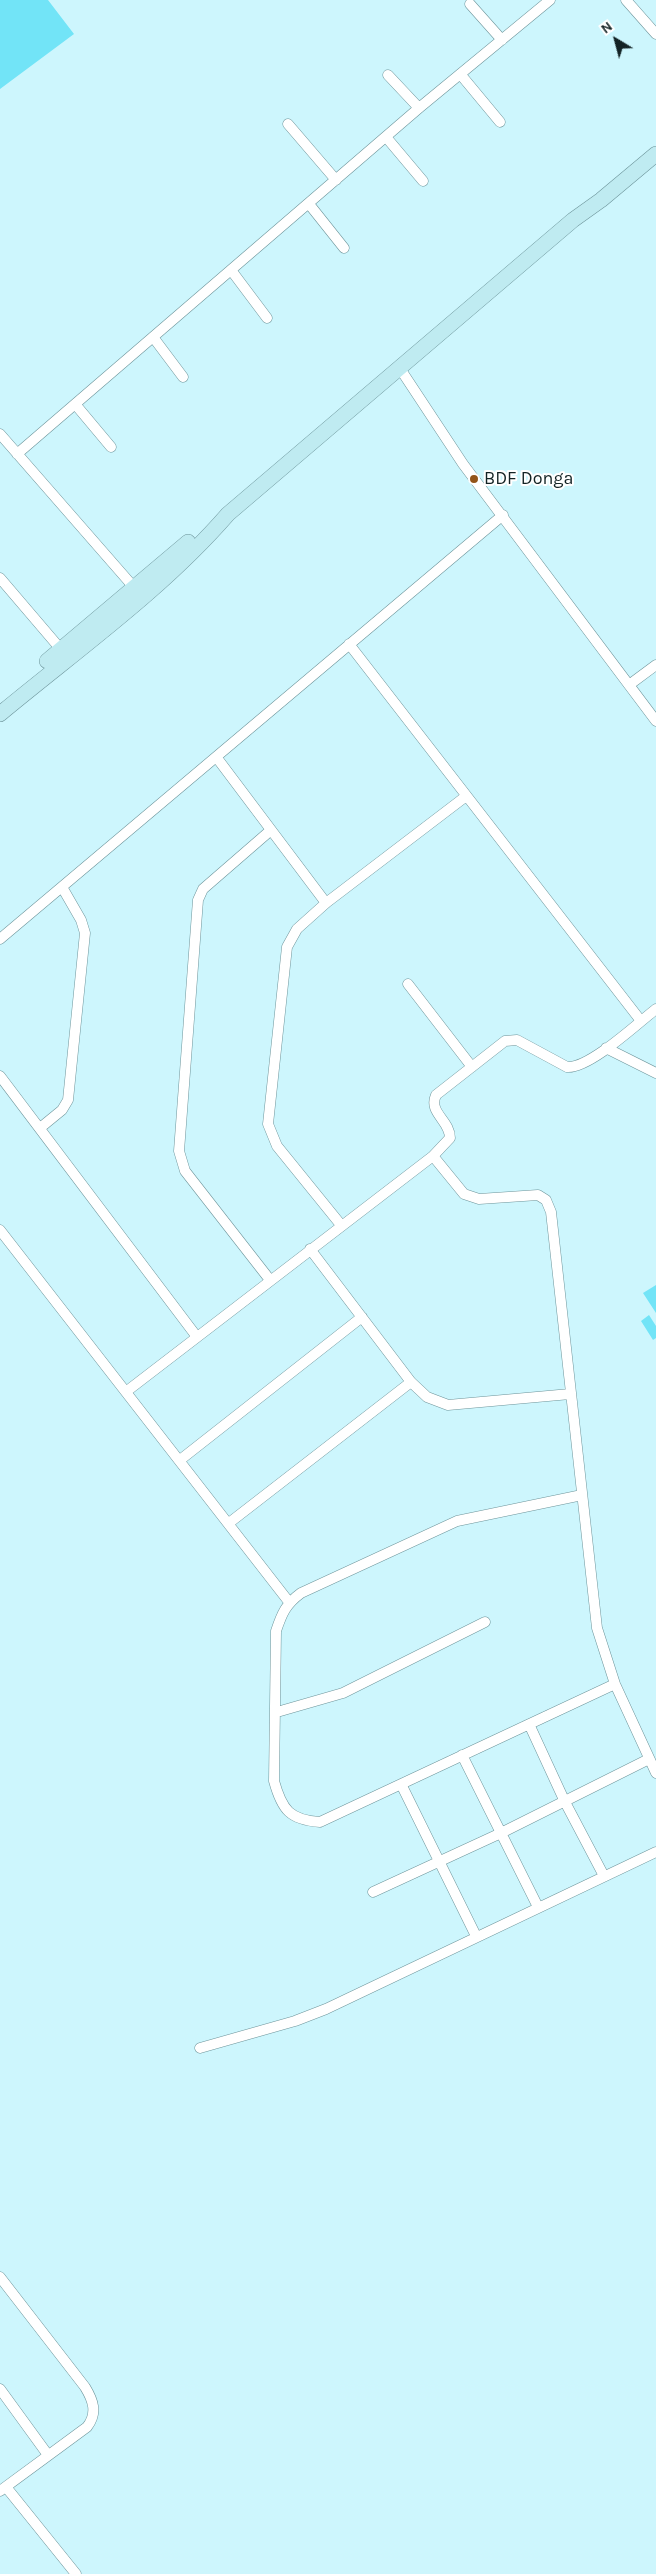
<!DOCTYPE html>
<style>
body{margin:0}
#map{position:relative;width:656px;height:2574px;overflow:hidden;background:#cdf6fd;font-family:Karla,sans-serif}
canvas{display:block}
.north{position:absolute;left:591px;top:15px;width:50px;height:50px;-webkit-text-stroke:4px #fff;paint-order:stroke;rotate:323deg;font-size:14px;font-weight:700;line-height:20px;text-align:center;color:#132325}
.north::after{content:'';display:block;margin:auto;width:18px;height:22px;background:#132325;clip-path:polygon(50% 0,100% 100%,50% 72%,0 100%)}
</style>
<div id="map">
<canvas width="656" height="2574"></canvas>
<div class="north">N</div>
</div>
<script>
const c = document.querySelector('canvas').getContext('2d');
c.lineJoin = 'round';
function paint(path, color) {
  c.fillStyle = color;
  c.fill(path, 'evenodd');
}
function strokePath(path, color, width, dash) {
  c.strokeStyle = color;
  c.lineWidth = width;
  c.lineCap = dash ? 'butt' : 'round';
  c.setLineDash(dash || []);
  c.stroke(path);
}
function label(font, color, halo, rows, align = 'center') {
  c.font = font + ' Karla,sans-serif';
  c.lineWidth = 4;
  c.setLineDash([]);
  c.textBaseline = 'middle';
  c.strokeStyle = halo;
  c.fillStyle = color;
  for (const [text, x, y, turn = 0] of rows) {
    c.save();
    c.translate(x, y);
    c.rotate((+turn || 0) * Math.PI / 180);
    c.textAlign = isNaN(turn) ? turn : align;
    if (halo) c.strokeText(text, 0, 0);
    c.fillText(text, 0, 0);
    c.restore();
  }
}
paint(new Path2D(`
 M0,0H48L74,34L0,89Z
 M656,1285V1313L643,1293Z
 M649,1315L656,1326V1338L653,1340L641,1321Z`), '#72e4f7');
const street = new Path2D(`
 M626,0L656,34
 M470,4L502,40
 M388,75L419,108
 M461,75L500,122
 M288,124L336,180
 M386,137L423,181
 M309,204L344,248
 M231,270L267,318
 M153,337L183,377
 M399,367L463,464L656,721
 M75,404L111,447
 M0,434L138,592
 M17,454L419,108L550,0
 M0,578L64,653
 M349,644L641,1021
 M629,685L656,665
 M217,758L326,903
 M0,939L503,515
 M408,984L472,1067
 M606,1048L656,1073
 M0,1076L197,1337
 M40,1128L62,1110L68,1100L85,933L81,920L62,887
 M433,1156L464,1194L479,1199L538,1195L546,1200L551,1212L597,1628L615,1684L656,1773
 M341,1225L277,1146L268,1124L287,947L297,929L326,903L465,797
 M0,1230L289,1602
 M310,1249L411,1382L427,1397L448,1405L570,1394
 M270,1280L185,1171L179,1151L198,900L203,889L271,830
 M127,1391L433,1156L450,1138C450,1120 428,1113 436,1095L505,1041L517,1040L567,1067C589,1069 638,1023 656,1009
 M180,1460L362,1317
 M582,1495L457,1521L301,1593C286,1604 282,1613 276,1631L274,1781C282,1810 290,1820 320,1822L615,1684
 M229,1523L411,1382
 M277,1712L343,1693L485,1622
 M529,1724L565,1802L604,1876
 M462,1755L538,1907
 M401,1784L476,1936
 M373,1892L501,1833L649,1759
 M200,2048L295,2021L326,2009L656,1852
 M0,2277L85,2387C93,2400 98,2413 87,2427L0,2491
 M0,2389L48,2455
 M6,2487L76,2574`);
const secondary = new Path2D(`
 M47,661L188,542
 M0,714C77,650 162,590 228,514L573,220L601,200L656,154`);
strokePath(street, '#6d949a', 11);
strokePath(secondary, '#6d949a', 16);
strokePath(street, '#fff', 10);
strokePath(secondary, '#bfebf1', 15);
for (const [x, y, r, color] of [
 [474,479,5,"#925419"]
]) {
  const dot = new Path2D();
  dot.arc(x, y, r, 0, 2 * Math.PI);
  c.fillStyle = color;
  c.fill(dot);
  strokePath(dot, '#fff', 2);
}
label('18px', '#132325', '#fff', [
 ["BDF Donga",484,479]
], 'left');
</script>
